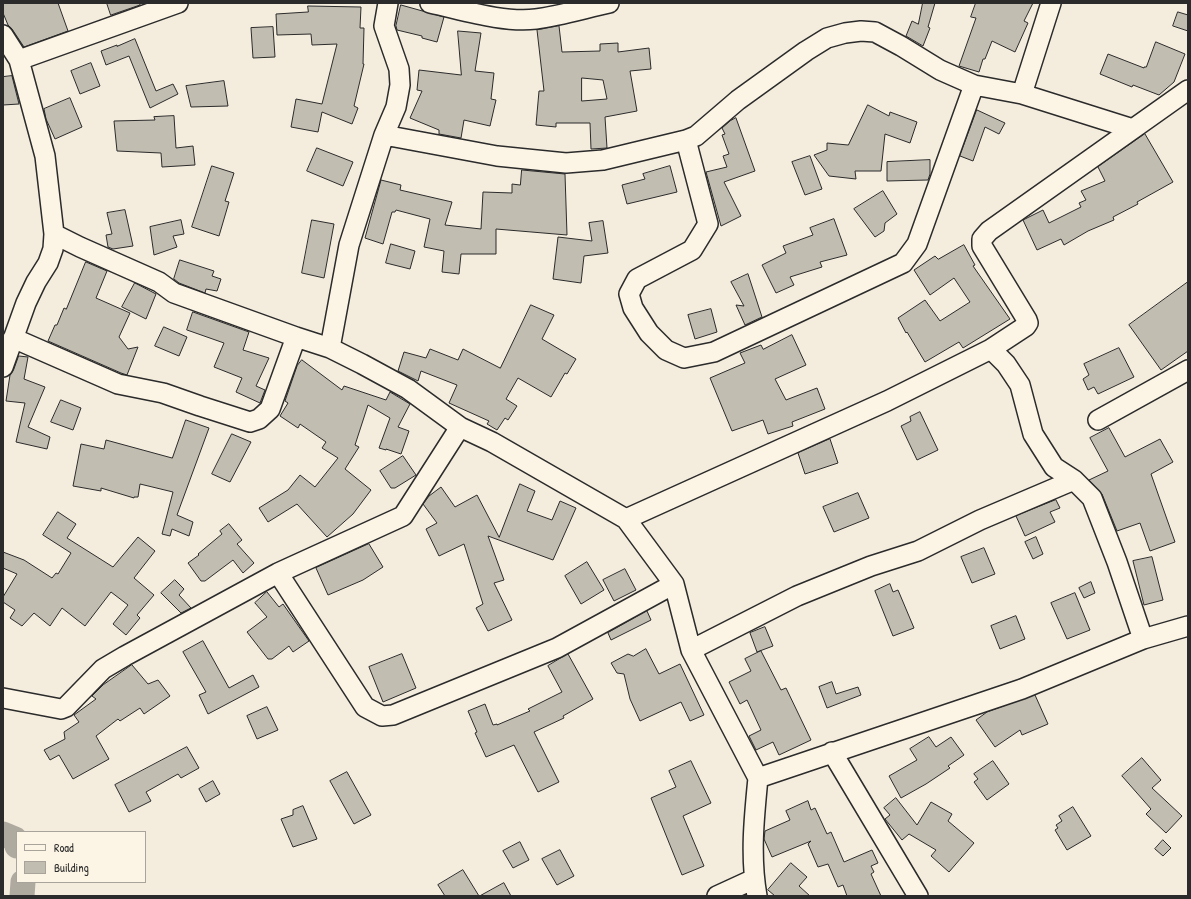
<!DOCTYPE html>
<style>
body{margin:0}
#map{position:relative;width:1191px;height:899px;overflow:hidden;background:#f4edde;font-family:"Patrick Hand",sans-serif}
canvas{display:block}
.frame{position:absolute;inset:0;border:4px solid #2b2b2b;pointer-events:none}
.legend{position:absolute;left:16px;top:831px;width:130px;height:52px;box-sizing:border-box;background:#fcf5e5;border:1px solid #a8a49b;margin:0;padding:5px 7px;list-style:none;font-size:12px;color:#2b2b2b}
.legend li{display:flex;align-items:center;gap:8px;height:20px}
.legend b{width:20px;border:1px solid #a8a49b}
</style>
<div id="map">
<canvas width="1191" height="899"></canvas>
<div class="frame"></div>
<ul class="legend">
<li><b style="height:5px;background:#fcf5e5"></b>Road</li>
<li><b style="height:11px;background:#c2bdb1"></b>Building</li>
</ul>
</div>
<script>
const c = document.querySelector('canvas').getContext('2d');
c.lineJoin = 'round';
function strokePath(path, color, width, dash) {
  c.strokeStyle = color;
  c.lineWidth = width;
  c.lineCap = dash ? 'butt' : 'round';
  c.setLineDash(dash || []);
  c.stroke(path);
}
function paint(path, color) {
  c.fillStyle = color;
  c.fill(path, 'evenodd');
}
strokePath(new Path2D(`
 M3,834L15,839L17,846
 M22,896L23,882`), '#afaaa0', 25);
const building = new Path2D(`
 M3,3H58L68,31L24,47L12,29L8,25L3,13Z
 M107,3H140V5L111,15Z
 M923,3H935L928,27L930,28L923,46L906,36L912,21L918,24Z
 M976,3H1033L1024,21L1028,23L1015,52L992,41L985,59H983L979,72L959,66L976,18L971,17Z
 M401,5L444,17L437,42L422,38V36L397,30L396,26Z
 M308,6L361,7L360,28H364L363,64H364L354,106L358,108L352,124L322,112L318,132L291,127L296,99L322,104L337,44L312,45L311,34L277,35L276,14L308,12Z
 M1178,12L1188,15V31L1173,26Z
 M559,26L562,52L600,51V44L618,43V52L649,48L651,69L630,71L637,111L605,117L607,148L591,149L590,123H556V127L536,125L539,91H544L537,30ZM582,78L603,80L607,99L582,101Z
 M273,27L275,57L253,58L251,28Z
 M458,31L481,33L475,71L494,73L491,99L496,100L490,126L464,120L461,138L439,134V130L410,118L422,91L417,90L419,70L461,75Z
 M135,39L156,91L173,84L178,94L150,108L129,56L106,65L101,51L117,45V46Z
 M1156,42L1185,54L1174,82L1159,95L1133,85L1132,87L1100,74L1108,54L1144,68V67H1146Z
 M91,63L100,86L80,94L71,71Z
 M12,76L19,104L3,105V77Z
 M224,81L228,106L191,107L186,86Z
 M70,98L82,127L55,139L46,119L44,109Z
 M868,105L889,116L890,112L917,122L910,143L885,134L881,171H855L856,179L829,176L814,155L827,150V143L848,145Z
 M977,110L1005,123L999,134L985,127L973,161L960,156Z
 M174,116L176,148L193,146L195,165L162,167L161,153L117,151L114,121L155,120L154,117Z
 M736,118L755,171L724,182L741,216L721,226L706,172L727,167L723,156L729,154L722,135L725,134L722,128L730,121Z
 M1145,134L1173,182L1137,202L1138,204L1113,217L1114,220L1088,231L1064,245L1061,239L1037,250L1023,220L1043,210L1049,223L1081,207L1079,203L1086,200L1081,191L1105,181L1098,167Z
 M317,148L353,162L343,186L307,171Z
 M810,156L822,189L805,195L792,162Z
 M930,160V174L928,180L887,181V162Z
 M212,166L234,173L225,201L229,202L219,236L192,227Z
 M670,166L677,192L627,204L622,185L645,179L643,174Z
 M522,170L565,174L567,235L496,229V254H461L459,274L442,272L444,251L424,247L430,219L396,210L395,212H392L383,244L365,238L381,180L401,185L400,190L452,202L445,225L481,229L483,192L512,193V184L520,185Z
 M883,191L897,214L885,223L884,231L875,237L854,209Z
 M125,210L133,246L113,249L108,247L106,235L112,234L107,213Z
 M834,219L847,255L820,262L822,267L790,277L794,285L776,293L762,265L786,253L783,246L813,235L810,228Z
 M181,220L184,234L173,236L177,247L154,255L150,227Z
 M312,220L334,224L324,278L302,273Z
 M603,221L608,253L584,256L581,283L553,279L558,237L592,241L589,223Z
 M391,244L415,251L410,269L386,263Z
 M964,245L975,265L973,266L1010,319L963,348L959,342L925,362L907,332L906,333L898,318L925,300L940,321L970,302L954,278L930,295L914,270L935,256L938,259Z
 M180,260L214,271L212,276L221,279L217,291L206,289L205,293L179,283L174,279Z
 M86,262L107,271L96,298L130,313L119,337L128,349L138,347L127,375L121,373L48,341L55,325H57L64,308L66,309Z
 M748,274L762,317L745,325L736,305L744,306L731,282Z
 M1188,282V351L1161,370L1129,325Z
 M135,283L156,294L146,319L122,307Z
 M531,305L554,315L542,339L576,359L567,374L565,373L551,397L518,378L506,399L517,406L508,420L505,418L497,430L487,424L489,421L449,403L457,385L421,371L418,381L398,371L404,352L426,358L430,349L458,360L463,349L500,368Z
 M711,309L717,332L695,339L688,315Z
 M193,312L249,332L243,350L269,358L256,386L265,390L260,403L236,392L242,378L214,367L224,343L187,330Z
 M164,327L187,337L179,356L155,346Z
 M792,335L806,365L775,379L786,400L817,388L825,409L792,422L793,426L768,434L763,420L732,431L710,378L745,363L740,353L761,345L763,349Z
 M1119,348L1134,377L1098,394L1094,387L1088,390L1083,379L1089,375L1084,364Z
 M19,356L28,357L24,379L45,387L28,427L50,437L47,449L16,442L25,403L6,401L10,375L13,371Z
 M302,360L342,390L344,386L386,400L390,392L410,404L398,427L409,431L401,454L386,449V450L379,448L390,418L368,405L355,445L359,447L345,469L371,490L353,514L327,537L297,504L268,522L259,508L288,490L300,475L315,487L338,458L322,448L326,442L300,424L298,428L280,416L288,403L285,401L297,366Z
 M61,400L81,408L73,430L51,422Z
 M920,412L938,450L917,460L901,426L911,421L910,417Z
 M186,420L209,428L177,515L193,522L189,536L172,529L170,536L162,534L173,492L140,484L138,497H134V498L101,488V491L73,486L81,444L104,449L106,440L172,458Z
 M1109,428L1125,457L1160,439L1173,462L1151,474L1175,542L1150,551L1140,523L1117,531L1102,494L1089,480L1108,471L1090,438Z
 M232,434L251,442L230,482L212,474Z
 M830,439L838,463L805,474L798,453Z
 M403,456L416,475L395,488H391L380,471Z
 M520,484L535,491L527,511L552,520L560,501L576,508L553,560L488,536L504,580L494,583L512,620L488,631L476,608L483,604L464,544L439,556L426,529L437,523L423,504L429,496L441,487L455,507L477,495L499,537Z
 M858,493L869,518L834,532L823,507Z
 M1056,500L1060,508L1050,512L1055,522L1025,536L1016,516Z
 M58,512L76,524L67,538L113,567L138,537L155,551L134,578L154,595L137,615L140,618L126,635L113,624L128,605L111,592L85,626L62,608L50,626L34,613L22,626L10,618L15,610L3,602V597L17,574L3,568V552L24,560L52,578L56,573L58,574L71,553L43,535Z
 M229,524L242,540L237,544L254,563L243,573L233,560L205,581H201L188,563L199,555L198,554L222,534L220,531Z
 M1036,537L1043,554L1033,559L1025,542Z
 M369,544L383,567L363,580L328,595L316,568Z
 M984,548L995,574L972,583L961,557Z
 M1152,557L1163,600L1144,605L1133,561Z
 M587,562L604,590L581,604L565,576Z
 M625,569L636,590L614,601L603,580Z
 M175,580L184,589L179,595L191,608L181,613L161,593Z
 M1091,582L1095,593L1084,598L1079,588Z
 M890,584L893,592L898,590L914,628L893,636L875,591Z
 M267,592L279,607L283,604L309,641L293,652L289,646L272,659H268L247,632L267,617L255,603Z
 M1075,593L1090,630L1067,639L1051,603Z
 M647,611L651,620L611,640L608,633Z
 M1016,616L1025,639L1000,649L991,626Z
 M765,627L773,646L757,652L750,633Z
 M203,641L229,688L253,675L259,687L208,714L199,695L206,692L183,652Z
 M646,649L659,674L680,664L704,715L690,721L681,702L640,721L630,699L624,674L617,673L611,663L628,654L633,656Z
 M761,651L781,690L786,688L811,740L779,755L773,742L756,750L749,736L761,730L747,700L740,704L729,682L751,671L745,659Z
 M402,654L416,688L383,702L369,667Z
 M568,654L593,699L563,716L564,718L534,732L559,782L538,792L514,745L486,757L475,733L477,732L468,711L485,704L493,725L497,724V725L530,711L528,709L562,692L548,666Z
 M132,665L148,684L158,680L170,696L144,714L140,708L120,721L118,719L96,736L109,759L73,779L59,755L50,760L44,750L65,739L64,732L79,722L74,715L96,699L92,696L103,685Z
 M832,682L836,694L858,687L861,695L827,708L819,687Z
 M1035,695L1048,724L1022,735L1020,730L995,747L976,720L987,712Z
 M267,707L278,730L257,739L247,716Z
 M929,737L936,747L951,737L964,755L948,766L950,768L926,784L901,798L889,776L917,760L910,749Z
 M187,747L199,768L181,778L178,774L146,792L151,801L129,812L115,785Z
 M1142,758L1161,780L1152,788L1182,816L1166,833L1146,814L1151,809L1122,776Z
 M691,761L711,803L683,816L704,866L682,875L651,798L676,787L669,771Z
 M993,761L1009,784L987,800L974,782L978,779L974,774Z
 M347,772L371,815L354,824L330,781Z
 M213,781L220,794L206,802L199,789Z
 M896,798L917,825L931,802L952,814L948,821L974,843L949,872L931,856L936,850L909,834L902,840L885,819L890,815L884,808Z
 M808,801L811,810L815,808L827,834L831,832L844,862L872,850L878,863L871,866L874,872L871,874L881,896H847L843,885L838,887L828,864L818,867L808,844L811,841L772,857L764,839L765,831L790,820L786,811Z
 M303,806L317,839L293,847L281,819L293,815V810Z
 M1073,807L1091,836L1067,850L1055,830L1058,828L1056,825L1062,821L1059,816Z
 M1163,840L1171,848L1163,856L1155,849Z
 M520,842L529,860L513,868L503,851Z
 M560,850L574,876L557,885L542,859Z
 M791,863L807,877L799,886L810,896H775L768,890Z
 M463,870L479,896H445L438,885Z
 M504,883L511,896H480Z`);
paint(building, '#c2bdb1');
strokePath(building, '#2b2b2b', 1);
const minor = new Path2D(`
 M430,3C463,10 503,23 536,19C559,16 586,8 609,3
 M3,35L19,60L45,156L54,234L53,249L48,263L36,282L26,303L3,367
 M19,60L178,3
 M1022,94L1051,3
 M384,135L497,156L566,163L603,160L686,140L696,136L738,100L806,51L827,38L845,33L861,31L875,32L901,46L940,70L974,85L1022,94L1133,129
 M686,140L708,224L692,250L637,279L629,294L633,308L649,333L666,350L684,358L714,352L903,263L917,244L974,85
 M54,234L80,247L159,282L174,293L296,337L330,348L362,364L408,389L460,427L492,442L626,519L674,584L691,650L758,778L1022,689L1143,639L1188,626
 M13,338L118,384L163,393L200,406L250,422L259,419L270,409L296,337
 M330,348L349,245L384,135L396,107L400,85L399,69L384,26L388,3
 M991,349L1006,364L1020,385L1033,434L1054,467L1074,480L1092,498L1117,562L1143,639
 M1098,420L1188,370
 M626,519L887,401L991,349L1026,326L1028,323L1027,320L982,246V239L989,231L1188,90
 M278,573L365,707L382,716L393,715L557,648L674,584
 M691,650L797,596L871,566L918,551L980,520L1074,480
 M3,698L61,709L66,707L103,669L125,656L278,573L403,516L460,427
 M832,752L918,896
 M717,896L754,879
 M757,896C750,857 754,818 758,778`);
strokePath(minor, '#2b2b2b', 22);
strokePath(minor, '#fcf5e5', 19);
</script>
